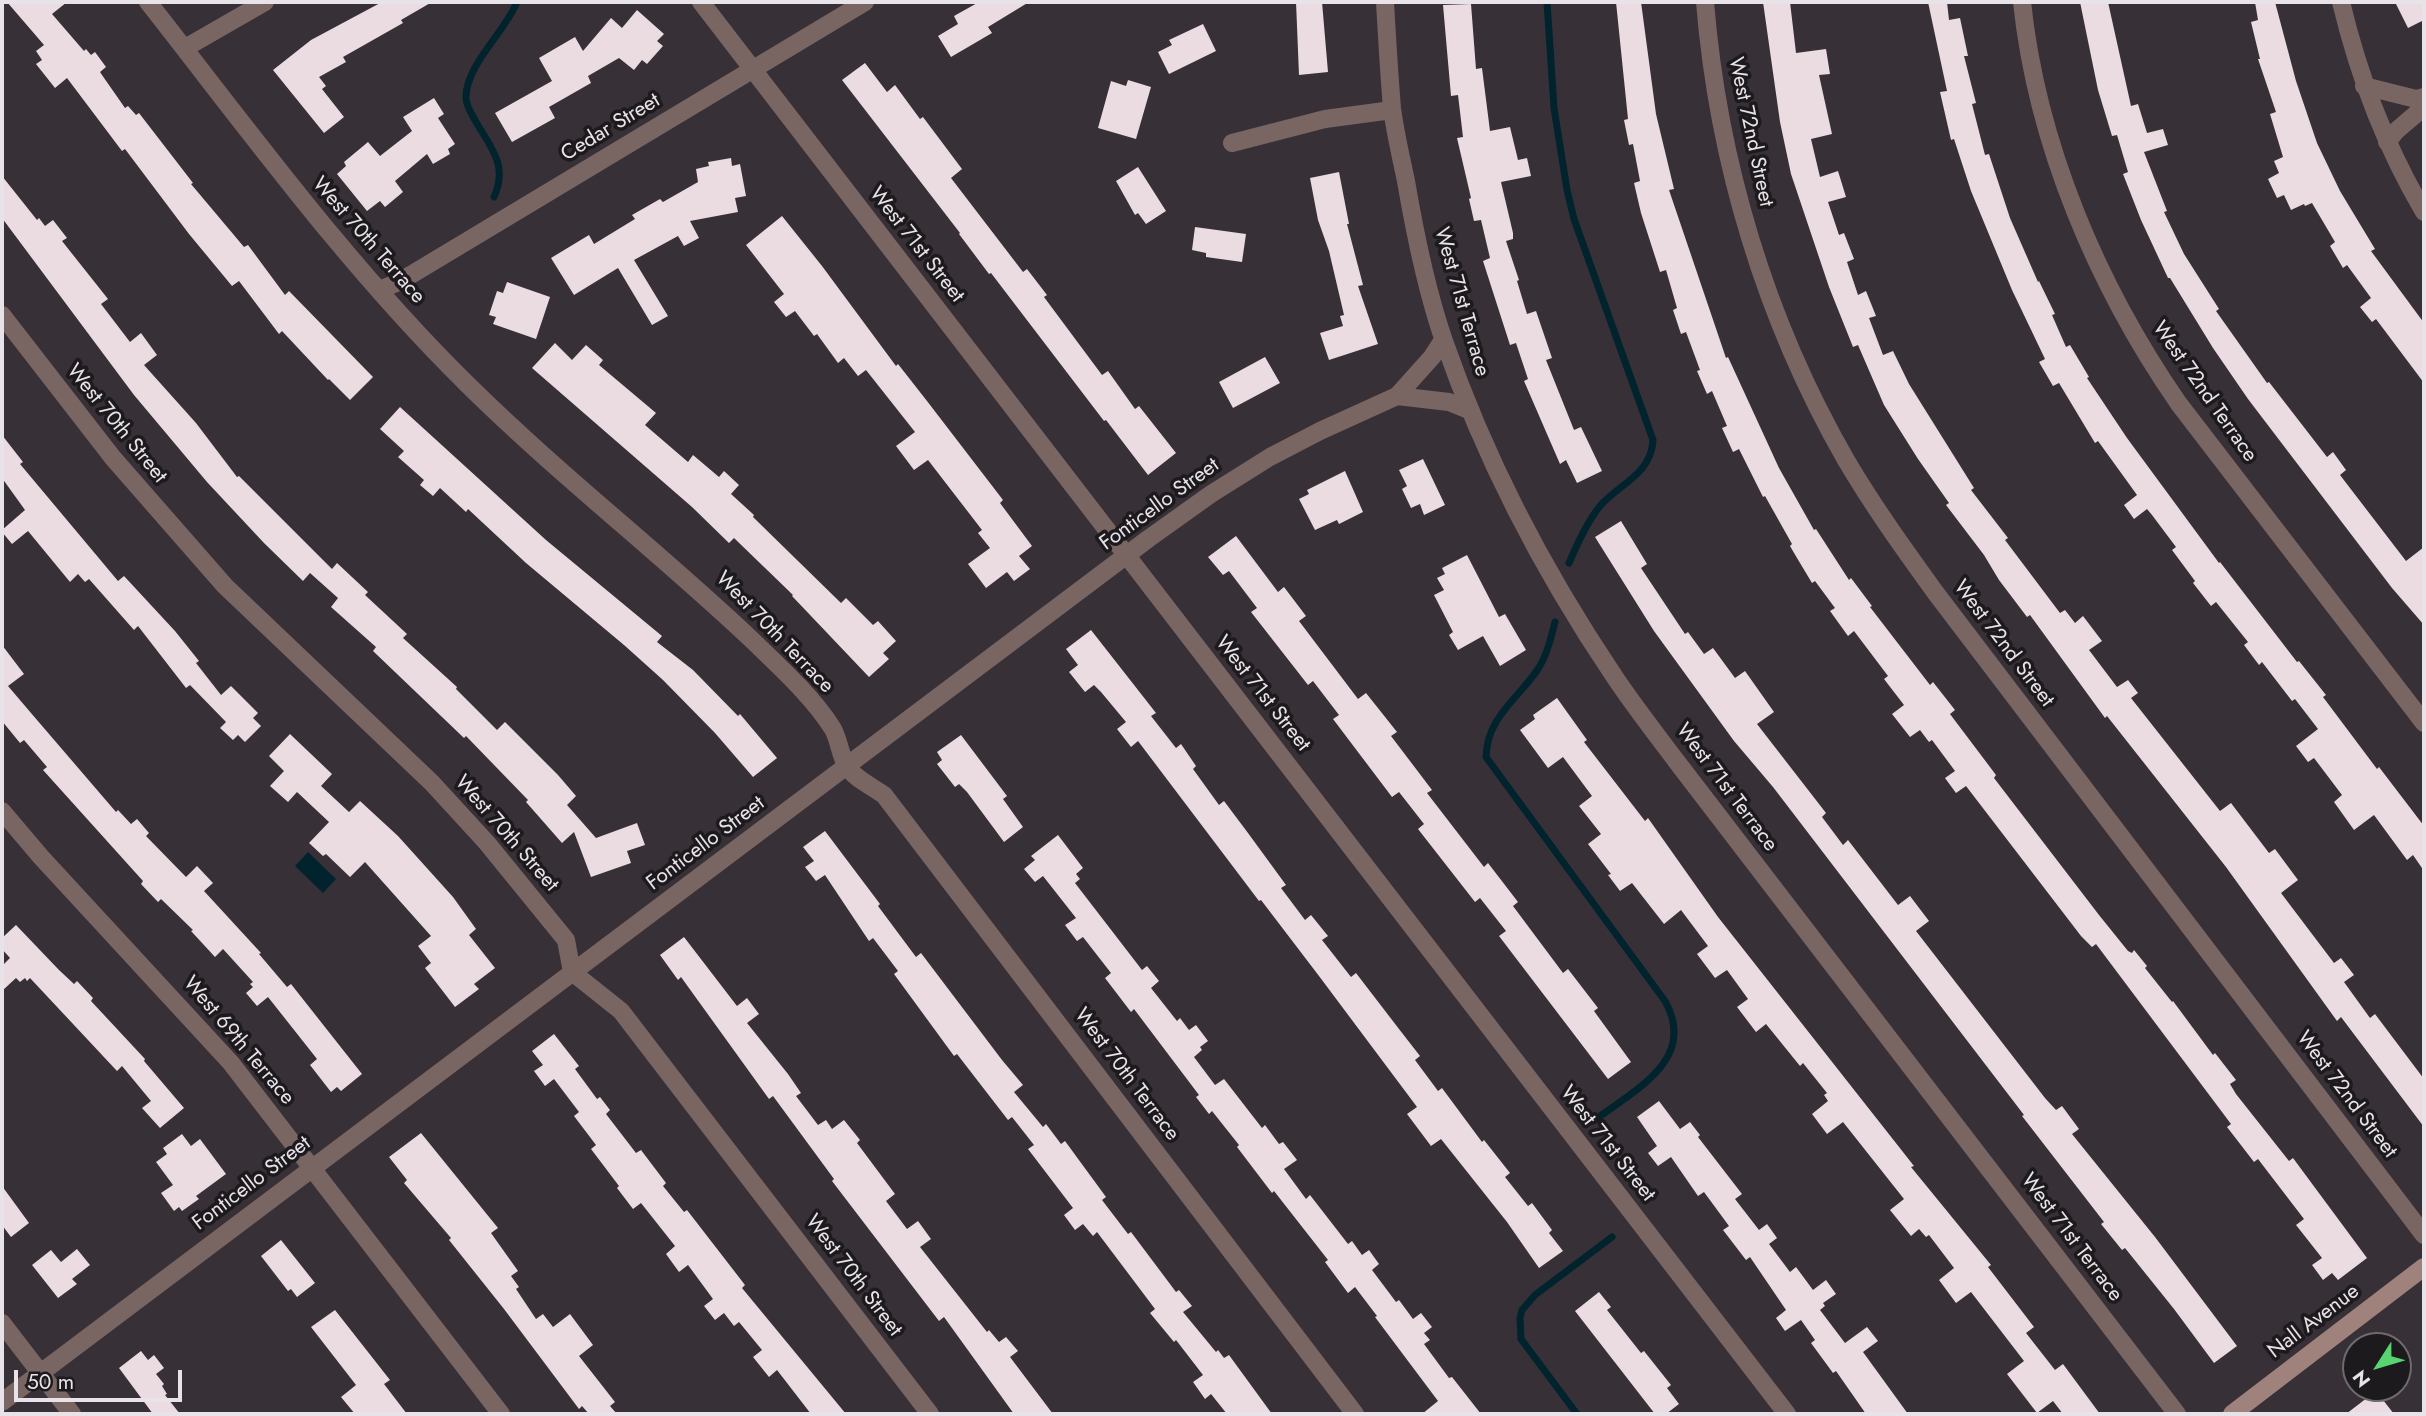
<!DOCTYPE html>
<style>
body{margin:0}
#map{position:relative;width:2426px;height:1416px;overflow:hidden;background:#383037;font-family:Jost,sans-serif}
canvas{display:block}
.frame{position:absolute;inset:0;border:4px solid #e8e3e8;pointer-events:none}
.north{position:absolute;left:2342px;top:1332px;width:70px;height:70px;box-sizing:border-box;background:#1d1a1d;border:2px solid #6e6a6e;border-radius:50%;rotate:233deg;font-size:19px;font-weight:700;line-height:28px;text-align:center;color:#e8e3e8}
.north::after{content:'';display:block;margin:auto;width:24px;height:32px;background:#57d570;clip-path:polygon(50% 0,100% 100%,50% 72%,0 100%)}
.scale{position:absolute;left:14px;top:1370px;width:168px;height:32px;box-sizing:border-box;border:4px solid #e8e3e8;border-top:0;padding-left:9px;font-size:21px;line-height:24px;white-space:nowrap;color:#e8e3e8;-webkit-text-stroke:5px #1d1a1d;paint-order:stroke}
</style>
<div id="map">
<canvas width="2426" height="1416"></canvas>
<div class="frame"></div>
<div class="north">N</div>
<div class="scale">50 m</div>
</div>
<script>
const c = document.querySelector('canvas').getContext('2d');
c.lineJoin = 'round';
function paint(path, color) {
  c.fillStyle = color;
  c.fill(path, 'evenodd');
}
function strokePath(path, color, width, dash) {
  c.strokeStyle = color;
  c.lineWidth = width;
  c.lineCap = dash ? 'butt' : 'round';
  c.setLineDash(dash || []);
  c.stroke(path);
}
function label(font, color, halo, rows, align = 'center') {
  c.font = font + ' Jost,sans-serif';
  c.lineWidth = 7;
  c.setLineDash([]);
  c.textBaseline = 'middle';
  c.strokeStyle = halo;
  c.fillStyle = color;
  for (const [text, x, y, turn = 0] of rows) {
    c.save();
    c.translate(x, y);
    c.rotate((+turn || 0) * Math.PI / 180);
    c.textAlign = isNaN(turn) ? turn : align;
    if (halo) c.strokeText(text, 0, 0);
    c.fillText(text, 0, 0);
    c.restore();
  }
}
paint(new Path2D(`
 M308,852L336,879L323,893L295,866Z`), '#00232d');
strokePath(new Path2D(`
 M1547,2L1554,108L1567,190L1574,219L1653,440C1651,475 1620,483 1600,506C1587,522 1577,545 1569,563
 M494,197C508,166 492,149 476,122C472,114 466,107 466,97C466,65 505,32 517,2
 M1555,622C1551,638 1547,655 1538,669C1518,699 1487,717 1486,757L1665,1001C1698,1060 1634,1090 1595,1120
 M1577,1414L1521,1339L1520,1318L1522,1310L1535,1295L1612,1237`), '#00232d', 7);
paint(new Path2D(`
 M7,2H67L52,14L84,51L86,49L91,55L95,52L106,67L100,72L102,75L125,108L128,106L136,115L139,113L193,183L191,184L244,247L248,245L285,295L289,291L373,377L350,400L329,379L328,380L282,331L279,334L239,281L232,286L189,234L125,149L122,151L67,78L55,88L36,64L42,60L36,51L44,45Z
 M382,2H432L401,20L403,23L343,57L346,62L319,77L326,86L322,89L344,117L324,133L273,70L311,40Z
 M979,2H1029L988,27L992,33L951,57L938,36L958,24L954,16Z
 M1296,2H1322L1328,72L1299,75Z
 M1616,2H1641L1656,114L1674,189L1669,190L1726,358L1728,357L1779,468L1814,530L1816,529L1849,580L1851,578L1872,606L1870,607L1930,685L1933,682L1955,710L1950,714L1996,775L1994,778L2099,915L2128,951L2132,953L2134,950L2147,966L2145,968L2172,1002L2173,1001L2213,1055L2215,1053L2236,1080L2230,1084L2236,1094L2289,1161L2293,1158L2367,1258L2338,1280L2332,1273L2323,1280L2312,1265L2322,1258L2296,1225L2304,1219L2258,1159L2254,1162L2227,1127L2231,1124L2096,944L2092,947L2081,936L1966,786L1956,793L1945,778L1955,771L1932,740L1929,742L1920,730L1910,737L1892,714L1904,705L1884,679L1888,676L1854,631L1848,636L1830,611L1835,608L1815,581L1812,583L1797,558L1790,546L1792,544L1765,496L1763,497L1739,449L1733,452L1722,428L1727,426L1712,391L1707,394L1697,371L1700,370L1686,332L1681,334L1673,310L1677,308L1666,270L1660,272L1641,213L1634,183L1640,181L1633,144L1629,145L1624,120L1628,119Z
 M1763,2H1790L1796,53L1826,49L1830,74L1819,75L1832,134L1811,139L1820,177L1838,171L1846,197L1828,202L1839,235L1844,233L1854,259L1847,262L1858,295L1866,291L1876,316L1869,318L1883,355L1893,351L1909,384L1974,488L1971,490L2008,538L2005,540L2060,613L2065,610L2075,623L2083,616L2102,641L2089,650L2117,687L2128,680L2138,693L2131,698L2220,811L2231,803L2269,853L2275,849L2298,880L2281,893L2334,963L2341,958L2354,975L2344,982L2370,1018L2375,1014L2424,1079V1127L2341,1017L2337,1021L2226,867L2107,716L2105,718L2030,615L2027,617L1999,580L1984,555L1946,505L1949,503L1918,459L1884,405L1858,345L1853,347L1829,287L1791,174L1780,122Z
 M1928,2H1947L1949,20L1960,18L1968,56H1964L1976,103L1972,104L1985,155L1989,154L2010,218L2038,282L2039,281L2055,314L2052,315L2066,347L2070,345L2089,377L2087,378L2127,438L2219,563L2220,562L2297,662L2299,661L2326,695L2323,697L2377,769L2379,767L2424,826V871L2413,855L2407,860L2374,815L2354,830L2334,802L2342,795L2314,758L2308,762L2296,746L2318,729L2295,699L2292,701L2262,662L2259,665L2244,645L2248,642L2216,602L2211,606L2193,583L2195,581L2172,550L2176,547L2152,515L2147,509L2134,519L2124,505L2137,495L2098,441L2095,443L2059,383L2053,386L2039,362L2045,359L2012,290L1971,191L1954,139L1951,140L1940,92L1947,91Z
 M2080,2H2108L2131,106L2138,104L2147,133L2163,129L2168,145L2144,152L2167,211L2164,212L2184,254L2219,309L2216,311L2267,383L2269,382L2327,457L2333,452L2346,470L2340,475L2406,561L2424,547V625L2392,588L2248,399L2213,348L2170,278H2168L2141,220L2123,174L2128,172L2117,135L2112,136L2098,90Z
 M2255,2H2275L2296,81L2317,143L2340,191L2375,249L2371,251L2424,323V383L2376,319L2372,322L2360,307L2371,298L2347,265L2343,268L2330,246L2335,242L2312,203L2305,206L2304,204L2291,210L2284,195L2277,198L2268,179L2279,173L2274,161L2283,157L2270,114L2276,112L2258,59H2260L2251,22L2258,20Z
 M2395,2H2424V20L2408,28Z
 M1471,4L1476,69L1482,68L1490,131L1510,127L1518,160L1527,158L1531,176L1501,182L1513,233V239L1506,241L1519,280L1517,281L1527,314L1536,311L1552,358L1546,360L1574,430L1581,427L1602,471L1577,483L1566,460L1560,464L1524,381L1528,379L1516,343L1510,345L1483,261L1490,258L1481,220L1474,221L1469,199L1471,198L1457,138L1463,137L1458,95L1451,96L1443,5Z
 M637,10L664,34L657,41L663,46L647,64L642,60L634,70L619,58L588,76L591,83L549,107L555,118L512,142L495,113L552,81L539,58L575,37L583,51L611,18L622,28Z
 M1203,24L1216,51L1169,74L1158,52L1172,45L1169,40Z
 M865,63L887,92L895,85L920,119L923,117L962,169L951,178L1023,272L1027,269L1047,295L1044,297L1102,375L1108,371L1135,409L1139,406L1176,453L1148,475L1106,420L1104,421L991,273L989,274L959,234L960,233L842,80Z
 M1128,80L1151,87L1136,139L1098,128L1111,81L1126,86Z
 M434,98L444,114L438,118L455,144L448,149L450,154L433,164L427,154L395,181L403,192L385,207L380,201L367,211L337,174L346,166L344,162L368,142L380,156L412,131L403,117Z
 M731,158L732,166L740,164L746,196L735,198L738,212L690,221L699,238L684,246L678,236L634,260L668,316L652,325L618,268L574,295L551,258L589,235L594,244L635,219L632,215L660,199L663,202L698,182L696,169L709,166L708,162Z
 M1138,167L1166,211L1146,224L1138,213L1135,215L1116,181Z
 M1339,172L1349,224H1347L1363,285L1358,286L1378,344L1329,360L1320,333L1343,326L1340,316L1344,315L1329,251L1318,220L1310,178Z
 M2,176L37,220L39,218L45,226L53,220L67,238L62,241L108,299L101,304L130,342L141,333L157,355L144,365L196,423L237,477L239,476L332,569L337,563L368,592L365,595L407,634L403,638L457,687L456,689L497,730L505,722L558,775L576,796L567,805L596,838L637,823L645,845L627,851L631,863L591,877L574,832L562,843L526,802L528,800L466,736L464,738L373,651L376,647L331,607L338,598L310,573L303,581L264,543L207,482L134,395L2,218Z
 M782,216L822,266L896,366L898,364L927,401L1003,500L1000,503L1032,546L1019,556L1030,569L1014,581L1007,572L986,588L968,564L990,548L978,533L982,530L928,460L914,470L896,446L915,432L866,370L858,376L844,358L838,363L817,334L814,336L795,311L786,317L774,302L784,294L746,245Z
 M1195,227L1246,234L1242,262L1206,257V253L1192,250Z
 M507,282L550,297L536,339L493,324L496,317L489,315L497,291L503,293Z
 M555,343L572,360L586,345L603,360L599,365L656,413L645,425L688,462L693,455L719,477L724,471L739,485L731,494L754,515L753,517L841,603L846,598L873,625L878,621L896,641L883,653L889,659L869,677L792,596L793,595L734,538L729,543L692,507L532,368Z
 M1265,357L1280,383L1233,408L1219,382Z
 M400,407L546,540L662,636L657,642L693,670L738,716L740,714L777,758L753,777L715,733L663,680L624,645L526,563L468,509L466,512L440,488L433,496L420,485L424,480L398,457L404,451L380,429Z
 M2,435L23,462L20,464L118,581L124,576L175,631L199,661L196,663L221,695L231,686L258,713L253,718L261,726L245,742L238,735L233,740L220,728L226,722L190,685L186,688L138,626L134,630L89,579L85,582L78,574L70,582L28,531L12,544L2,532V530L25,510L2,478Z
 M1423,459L1445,505L1424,515L1420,504L1411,508L1402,489L1407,486L1399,470Z
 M1345,471L1363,512L1339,524L1337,520L1315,530L1299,499L1309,494L1307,490Z
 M1621,521L1647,564L1641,568L1685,634L1688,632L1704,654L1713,648L1735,678L1745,671L1774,712L1757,724L1826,813L1822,817L1843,845L1848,840L1898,905L1910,896L1929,921L1916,931L2045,1098L2056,1110L2062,1106L2079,1129L2072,1134L2155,1237L2237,1346L2214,1363L2174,1309L2125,1248L2122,1250L2101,1224L2104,1222L2022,1116L2024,1115L1773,787L1734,741L1654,631L1595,537Z
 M1236,536L1278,592L1284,587L1306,616L1299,621L1358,699L1366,693L1397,732L1391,736L1432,790L1427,793L1484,867L1488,863L1518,902L1513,906L1563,973L1568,969L1598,1008L1594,1011L1631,1062L1608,1079L1499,936L1506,931L1480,898L1475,902L1418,829L1424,824L1399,792L1392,797L1333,719L1339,715L1313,681L1308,685L1251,612L1257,608L1229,571L1223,575L1208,557Z
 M1467,555L1499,617L1505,614L1526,650L1500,666L1483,636L1458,650L1449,635L1453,632L1434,595L1444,590L1437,578L1445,574L1442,568Z
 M1091,630L1156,713L1151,716L1176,748L1181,744L1196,766L1193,769L1219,805L1224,801L1248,833L1286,885L1281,888L1305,920L1311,915L1328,936L1322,940L1351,977L1356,973L1399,1029L1420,1056L1415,1060L1438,1091L1442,1088L1482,1142L1484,1140L1510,1173L1505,1177L1528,1206L1532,1203L1552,1230L1549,1233L1563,1251L1539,1268L1507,1222L1441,1139L1431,1146L1407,1114L1417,1107L1319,976L1261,900L1259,901L1138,741L1131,747L1117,729L1126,722L1101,692L1094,685L1085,692L1069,672L1078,665L1066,649Z
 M2,645L24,674L8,686L31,713L116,812L118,810L131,824L137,819L149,833L146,836L186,877L197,866L213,883L204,891L261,953L259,954L287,987L291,984L362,1074L341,1091L337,1087L331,1092L310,1065L317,1059L268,997L257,1006L246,993L253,987L250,984L253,982L223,949L215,957L191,931L193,930L161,899L158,902L141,884L143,881L43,770L47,767L24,740L20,743L2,721Z
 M1557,698L1587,740L1584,742L1645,821L1648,818L1718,917L1914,1166L1911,1167L1991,1265L1988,1267L2034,1327L2026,1333L2055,1370L2063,1364L2100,1414H2063L2053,1401L2037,1413L2007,1374L2024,1361L1971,1292L1956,1303L1939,1280L1954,1268L1929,1235L1926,1237L1919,1229L1911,1236L1890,1210L1904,1199L1843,1122L1827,1134L1812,1114L1828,1101L1824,1095L1827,1093L1803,1063L1800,1066L1766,1024L1756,1032L1737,1007L1748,999L1727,970L1715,978L1697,954L1708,946L1681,910L1664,924L1632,883L1620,891L1608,875L1611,874L1588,844L1601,834L1579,806L1592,796L1563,757L1548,768L1520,730L1535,719L1533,715Z
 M290,734L332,774L321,786L349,812L360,801L398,836L453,897L476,929L469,935L495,968L474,984L479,989L455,1007L425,968L431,963L418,946L431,936L365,862L350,877L326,854L323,856L309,843L329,822L297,792L288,802L270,786L284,771L269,756Z
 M961,735L1007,796L1003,799L1023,827L1004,842L967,792L959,784L955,787L937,764L942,760L937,752Z
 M825,831L880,904L878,906L916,957L921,953L1002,1060L1023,1085L1014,1092L1043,1127L1046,1124L1061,1144L1065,1141L1106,1197L1102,1200L1128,1234L1131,1232L1176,1292L1179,1290L1192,1306L1183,1312L1216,1352L1218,1350L1224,1358L1229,1355L1272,1414H1227L1211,1394L1205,1399L1193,1382L1203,1375L1176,1340L1174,1342L1150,1313L1155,1309L1097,1232L1093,1236L1083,1224L1075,1230L1064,1215L1073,1208L1028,1149L1034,1145L1012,1117L1008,1120L957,1054L954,1056L894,974L898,971L873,938L869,941L825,875L816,881L805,867L814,861L803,847Z
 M1058,835L1083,868L1076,874L1080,879L1075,883L1142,970L1147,966L1159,981L1151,988L1177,1021L1180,1018L1189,1030L1196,1025L1208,1041L1200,1047L1202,1050L1194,1057L1215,1085L1224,1079L1262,1128L1265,1125L1279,1144L1283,1142L1297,1160L1284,1169L1306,1199L1310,1195L1348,1244L1352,1241L1362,1255L1369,1250L1379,1264L1372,1270L1396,1302L1399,1300L1413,1319L1421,1313L1432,1327L1424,1333L1430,1340L1424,1344L1449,1378L1452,1377L1481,1414H1422L1438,1401L1375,1317L1377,1316L1355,1287L1348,1293L1325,1262L1328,1260L1274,1191L1272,1193L1237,1147L1239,1145L1212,1111L1209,1114L1196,1097L1199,1095L1134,1009L1131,1012L1105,978L1111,973L1083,937L1077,941L1065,925L1076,918L1043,876L1035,882L1024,869L1035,860L1031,856Z
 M16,925L59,970L74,984L77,981L93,998L91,1001L145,1059L144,1061L184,1108L160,1128L142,1108L151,1101L122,1066L117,1071L30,978L27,981L25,978L20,982L16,978L2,991V966L10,958L2,949V938Z
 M684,937L737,1006L747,998L759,1014L747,1023L788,1074L801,1093L796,1096L818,1125L826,1120L832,1129L844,1120L860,1140L857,1143L895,1194L886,1201L907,1229L918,1221L931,1239L920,1247L987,1332L989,1330L999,1342L1006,1337L1018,1351L1010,1357L1053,1414H1014L944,1317L939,1321L832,1181L834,1179L773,1096L769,1099L681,977L678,980L660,955Z
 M554,1034L579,1066L575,1069L597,1099L600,1097L610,1110L606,1114L636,1153L641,1150L666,1183L663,1186L684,1212L687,1210L745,1285L742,1288L846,1414H811L777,1370L769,1377L753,1357L762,1350L739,1322L734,1326L724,1313L715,1320L704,1306L713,1299L688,1265L679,1272L666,1254L675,1246L641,1203L633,1209L617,1188L619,1186L591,1149L596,1145L574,1116L579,1112L554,1079L545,1086L534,1071L543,1065L532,1051Z
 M1659,1101L1680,1129L1690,1122L1700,1135L1698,1137L1742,1194L1735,1199L1759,1230L1767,1224L1777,1238L1769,1244L1790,1272L1796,1267L1813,1290L1826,1280L1836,1294L1823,1303L1825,1306L1820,1310L1845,1343L1867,1327L1878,1341L1863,1352L1908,1414H1866L1836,1371L1833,1373L1811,1343L1815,1340L1801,1320L1785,1331L1776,1318L1786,1310L1750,1257L1746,1260L1723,1230L1729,1226L1704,1192L1698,1196L1671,1157L1658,1166L1648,1153L1657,1146L1637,1117Z
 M421,1133L498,1228L491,1233L518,1271L511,1276L519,1287L516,1289L536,1319L543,1314L553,1327L570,1314L593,1345L579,1356L615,1402L610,1406L617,1414H589L582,1406L579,1409L504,1309L449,1240L451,1238L404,1183L407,1180L389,1157Z
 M182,1134L191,1146L200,1139L226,1174L196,1196L199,1199L182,1211L179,1207L174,1211L161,1193L173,1185L156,1162L167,1154L163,1148Z
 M2,1186L29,1223L11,1237L2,1225Z
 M281,1240L315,1283L297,1297L291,1289L288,1291L261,1256Z
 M77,1249L90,1265L72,1279L77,1284L58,1298L32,1265L51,1250L61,1262Z
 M1599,1292L1611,1307L1607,1310L1641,1353L1644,1351L1671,1385L1667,1388L1679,1404L1666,1414H1655L1575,1311Z
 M335,1310L390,1380L384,1384L407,1414H355L341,1397L356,1385L311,1327Z
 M141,1351L148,1360L154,1355L164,1368L156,1374L164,1384L162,1386L167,1394L165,1395L180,1414H153L119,1368Z
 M2376,1391L2394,1414H2346Z`), '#eadce0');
strokePath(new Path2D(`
 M148,2C251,133 348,267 467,384C558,474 659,552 752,640C779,666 813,697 833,729C839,740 840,754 846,765C852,777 873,787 884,795L1355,1414
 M1385,2C1387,37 1389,73 1392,108C1395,132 1401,157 1406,181C1415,234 1426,289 1444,341C1485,459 1544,572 1614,676C1634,706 1656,734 1677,762L2177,1414
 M1705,2C1718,162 1766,321 1846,460C1873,506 1904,549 1935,592L2424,1235
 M2022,2C2037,145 2098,287 2179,404L2424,723
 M2341,2C2359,77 2385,146 2424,212
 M185,48L265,2
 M2364,86L2416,99L2424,97
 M2387,142L2396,131L2424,107
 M1232,143L1325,119L1392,110
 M379,290L399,282L865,2
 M2,315L113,458L225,586L432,783L487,843L566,940L572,972L621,1011L930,1414
 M1397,396L1449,402L1471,411
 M2,811L41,857L231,1063L501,1414
 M2,1323L72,1414
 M2,1402L1148,539L1211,494L1270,457L1320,431L1397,396L1432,357L1443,340`), '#796663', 18);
strokePath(new Path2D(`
 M701,2L1787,1414`), '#796663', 18);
strokePath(new Path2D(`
 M2232,1414L2424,1267`), '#a0827d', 18);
label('21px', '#e8e3e8', '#1d1a1d', [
 ["Cedar Street",611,128,-31],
 ["West 72nd Street",1750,132,78],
 ["West 70th Terrace",368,241,49],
 ["West 71st Street",916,245,52],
 ["West 71st Terrace",1461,302,74],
 ["West 72nd Terrace",2204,392,55],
 ["West 70th Street",116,424,51],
 ["Fonticello Street",1160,505,-36],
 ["West 70th Terrace",774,633,46],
 ["West 72nd Street",2003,644,53],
 ["West 71st Street",1262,694,52],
 ["West 71st Terrace",1726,788,53],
 ["West 70th Street",506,834,49],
 ["Fonticello Street",706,844,-37],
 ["West 69th Terrace",238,1041,50],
 ["West 70th Terrace",1126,1075,53],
 ["West 72nd Street",2346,1095,53],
 ["West 71st Street",1607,1144,52],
 ["Fonticello Street",252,1184,-37],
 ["West 71st Terrace",2071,1238,53],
 ["West 70th Street",853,1276,53],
 ["Nall Avenue",2314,1322,-37]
]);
</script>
